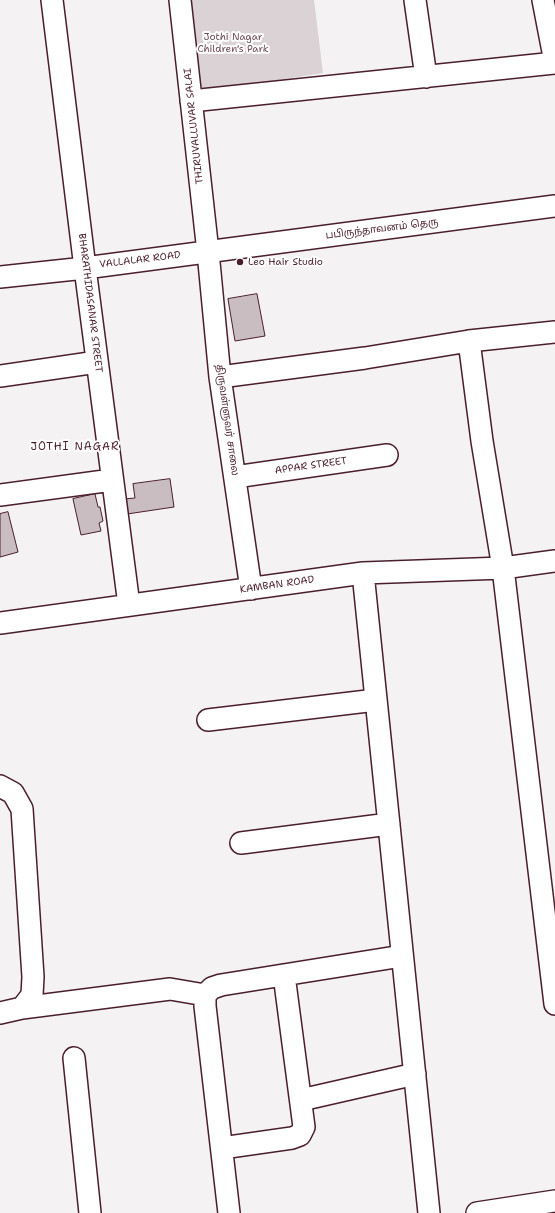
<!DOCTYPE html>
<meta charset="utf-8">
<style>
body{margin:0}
canvas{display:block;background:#f4f2f2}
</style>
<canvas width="555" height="1213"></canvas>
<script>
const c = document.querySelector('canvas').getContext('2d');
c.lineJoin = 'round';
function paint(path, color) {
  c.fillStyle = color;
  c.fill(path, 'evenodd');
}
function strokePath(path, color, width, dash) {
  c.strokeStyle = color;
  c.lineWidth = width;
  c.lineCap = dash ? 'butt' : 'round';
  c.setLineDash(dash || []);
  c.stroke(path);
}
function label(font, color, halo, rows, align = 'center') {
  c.font = font + ' "Shantell Sans","Noto Sans Tamil",sans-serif';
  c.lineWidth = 4;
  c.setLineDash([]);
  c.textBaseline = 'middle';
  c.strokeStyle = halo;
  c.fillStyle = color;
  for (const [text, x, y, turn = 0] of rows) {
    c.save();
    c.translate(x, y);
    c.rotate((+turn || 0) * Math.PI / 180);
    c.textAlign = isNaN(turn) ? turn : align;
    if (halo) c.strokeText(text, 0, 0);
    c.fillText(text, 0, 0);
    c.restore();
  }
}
paint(new Path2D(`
 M185,0H314L323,73L196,93Z`), '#dbd2d5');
const building = new Path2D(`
 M257,294L265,336L235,341L228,299Z
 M170,479L174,507L127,514L124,499L135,498L133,484Z
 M95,494L98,507H100L103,521L99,523L101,531L81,535L73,499Z
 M8,512L18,552L0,557V514Z`);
paint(building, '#cabdc1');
strokePath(building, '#4a1f2b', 1);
const street = new Path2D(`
 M52,0L85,268L129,605
 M180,0L208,252L220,377L251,589
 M415,0L426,77
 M543,0L555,62
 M191,101L555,63
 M0,277L85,268L555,206
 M469,341L482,441L503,568L555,1004
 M0,376L97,362
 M220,377L365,358L469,341L555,332
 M235,477L387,455
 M0,495L112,480
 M363,573L429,1213
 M0,623L363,573L503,568L555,561
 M208,720L376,700
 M0,786L13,793L22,809L33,977L32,995L22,1008L0,1013
 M241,843L389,824
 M22,1008L170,989L205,995
 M74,1058L90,1213
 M301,1100L415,1074
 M222,1148L292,1138L300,1135L304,1127L284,975
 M229,1213L205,1006V995L212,988L221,985L402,956
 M477,1213L555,1201`);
strokePath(street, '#4a1f2b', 24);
strokePath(street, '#fff', 21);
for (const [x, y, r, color] of [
 [240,262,4,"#4a1f2b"]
]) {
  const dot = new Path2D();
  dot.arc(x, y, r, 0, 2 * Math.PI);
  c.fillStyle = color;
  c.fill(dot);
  strokePath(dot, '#fff', 1.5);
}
label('10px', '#6e4c56', '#fff', [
 ["Jothi Nagar",233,37],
 ["Children's Park",233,49]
]);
label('10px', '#4a1f2b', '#fff', [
 ["THIRUVALLUVAR SALAI",194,126,-96],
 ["பபிருந்தாவனம் தெரு",382,229,-7],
 ["VALLALAR ROAD",140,260,-7],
 ["BHARATHIDASANAR STREET",90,303,83],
 ["திருவள்ளுவர் சாலை",227,420,82],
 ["APPAR STREET",311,466,-8],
 ["KAMBAN ROAD",277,585,-8]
]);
label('10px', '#4a1f2b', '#fff', [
 ["Leo Hair Studio",248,262]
], 'left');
c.letterSpacing = '1px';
label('11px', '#4a1f2b', '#fff', [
 ["JOTHI NAGAR",75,447]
]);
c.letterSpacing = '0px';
</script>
